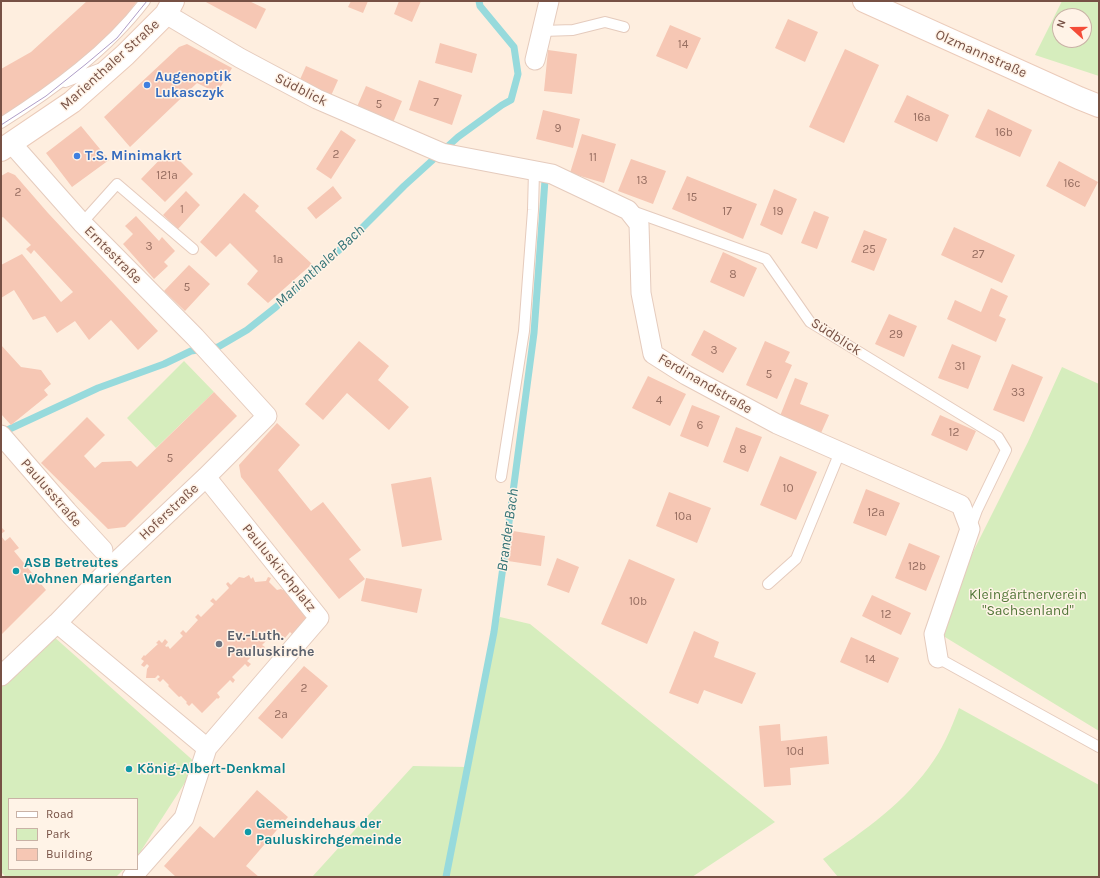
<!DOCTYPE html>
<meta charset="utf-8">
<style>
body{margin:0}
#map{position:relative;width:1100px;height:878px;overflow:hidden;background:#feeedf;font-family:Karla,sans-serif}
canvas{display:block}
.frame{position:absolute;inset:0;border:2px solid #775145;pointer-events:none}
.legend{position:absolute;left:8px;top:798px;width:130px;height:72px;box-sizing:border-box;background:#fff3e7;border:1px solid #c9b2a6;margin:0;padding:5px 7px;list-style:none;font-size:12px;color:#775145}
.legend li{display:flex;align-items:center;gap:8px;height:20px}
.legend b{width:20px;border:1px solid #c9b2a6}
.north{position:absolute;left:1052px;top:8px;width:40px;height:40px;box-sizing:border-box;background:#fff3e7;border:1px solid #c9b2a6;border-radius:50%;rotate:291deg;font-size:11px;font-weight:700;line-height:16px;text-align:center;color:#775145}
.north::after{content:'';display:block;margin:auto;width:14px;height:18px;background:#f44c38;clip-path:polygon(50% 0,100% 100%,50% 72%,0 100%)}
</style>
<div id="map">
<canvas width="1100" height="878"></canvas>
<div class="frame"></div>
<ul class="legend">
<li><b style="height:5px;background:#fff"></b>Road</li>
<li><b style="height:11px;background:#d6edbd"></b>Park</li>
<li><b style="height:11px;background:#f6c7b4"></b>Building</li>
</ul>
<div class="north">N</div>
</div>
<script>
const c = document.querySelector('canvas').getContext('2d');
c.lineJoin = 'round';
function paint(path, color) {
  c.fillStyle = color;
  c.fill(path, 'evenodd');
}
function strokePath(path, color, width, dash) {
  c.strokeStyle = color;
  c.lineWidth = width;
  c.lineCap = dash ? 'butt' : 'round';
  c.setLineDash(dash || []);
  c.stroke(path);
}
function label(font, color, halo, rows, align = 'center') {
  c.font = font + ' Karla,sans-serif';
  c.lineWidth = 3;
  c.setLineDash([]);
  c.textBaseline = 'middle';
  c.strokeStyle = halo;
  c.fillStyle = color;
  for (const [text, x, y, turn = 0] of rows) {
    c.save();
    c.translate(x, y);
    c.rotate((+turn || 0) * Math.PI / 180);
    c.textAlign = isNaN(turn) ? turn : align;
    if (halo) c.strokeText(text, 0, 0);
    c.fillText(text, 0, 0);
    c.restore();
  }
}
paint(new Path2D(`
 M1062,1H1099V76L1035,55ZM1060,16H1084V40H1060Z
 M184,361L214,392L156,448L127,418Z
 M1062,367L1099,384V731L940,634L964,570L1028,442Z
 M500,617L530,624L775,822L692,877H312L413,766L467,767L494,632Z
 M53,636L197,764L137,857V799H9V869H124L116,877H6L1,872V686Z
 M959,708L1099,785V877H838L823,859C864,831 906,802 934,760C945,744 952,726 959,708Z`), '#d6edbd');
strokePath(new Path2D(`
 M1,433L98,388L164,364L191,351L218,347L247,330L276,307L347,243L404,186L458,137L502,105L511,100L518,74L514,47L480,6L479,1
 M446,877L494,632L506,545L534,333L545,180`), '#97dadc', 7);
paint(new Path2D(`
 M87,1H137L118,27L88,55L58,79L1,118V69L31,52Z
 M204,1H249L266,9L256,29Z
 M351,1H368L363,13L348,7Z
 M399,1H421L412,22L394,14Z
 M788,19L818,32L805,62L775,48Z
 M670,25L701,38L687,69L656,56Z
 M440,43L477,54L472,73L435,63Z
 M187,44L232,68L217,93L197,83L130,147L104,117L179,47Z
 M845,49L879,65L844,143L809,127Z
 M548,50L577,54L572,94L544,91Z
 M306,66L338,80L330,98L298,84Z
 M419,80L462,95L452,125L409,110Z
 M366,86L402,101L392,125L356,109Z
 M907,95L949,115L937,142L894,122Z
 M988,109L1032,130L1020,157L975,137Z
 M543,110L580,119L573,148L536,139Z
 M81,126L109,160L72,187L46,153Z
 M341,130L356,140L331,179L316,169Z
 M582,134L616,144L604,183L570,173Z
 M169,150L193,174L165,202L141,179Z
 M631,159L666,171L653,204L618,191Z
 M1059,161L1098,182L1085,207L1046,186Z
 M8,172L15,175L48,213L158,331L138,350L111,320L89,340L75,321L57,333L45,316L33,320L14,290L1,298V265L22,254L61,302L73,292L34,250L31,254L26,249L31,245L3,217L1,218V176Z
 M687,176L757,204L743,239L672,209Z
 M333,186L342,198L316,219L307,208Z
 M774,189L797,199L782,235L760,225Z
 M186,191L200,205L178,229L163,215Z
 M244,193L259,206L255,211L312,264L268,303L247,284L258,271L230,243L216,257L200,242Z
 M814,211L829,217L817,249L801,243Z
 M136,216L159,241L162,237L175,251L164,262L168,266L154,279L123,244L133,234L125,226Z
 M954,227L1015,255L1002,283L941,255Z
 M864,230L887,239L874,271L851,262Z
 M723,252L757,268L744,297L710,282Z
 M189,265L210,284L185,311L164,291Z
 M991,288L1008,296L999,316L1006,319L996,342L947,319L955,300L981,312Z
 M889,314L917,326L904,357L875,344Z
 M704,330L737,348L723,373L691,355Z
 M359,341L389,366L378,380L409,407L389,430L347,393L323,420L305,404Z
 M765,341L790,352L785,362L792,365L777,399L746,385Z
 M952,344L981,356L968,389L938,378Z
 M1,345L21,367L41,370L51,384L44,390L48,395L11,425L1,414Z
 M1012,364L1043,377L1024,422L993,410Z
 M648,376L686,394L670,426L632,408Z
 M795,378L808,383L800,404L829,415L821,433L780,416Z
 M214,392L237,416L125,527L108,529L41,463L87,417L105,435L84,456L95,468L102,462L131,461L137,467Z
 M692,405L720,416L708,447L680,436Z
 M940,415L976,431L967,451L931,435Z
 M277,423L300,445L278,470L311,511L323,502L361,550L349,559L365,579L339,599L241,477L239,465Z
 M736,427L762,437L748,472L723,462Z
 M780,456L817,472L796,520L760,505Z
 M431,477L442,540L402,547L391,484Z
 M866,489L900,503L886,536L853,523Z
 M669,492L711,508L697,543L656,526Z
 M1,527L5,531L1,534Z
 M513,531L545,536L541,566L508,561Z
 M1,536L5,541L10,537L19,548L14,551L46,590L1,635Z
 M909,543L940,556L926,591L895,578Z
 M557,558L579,567L569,593L547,585Z
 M629,559L675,579L647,644L601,624Z
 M249,575L251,579L253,577L255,582L266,581L268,577L271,578L269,582L277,590L281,589L283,590L285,588L311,621L295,637L290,632L285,638L281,635L280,636L275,632L262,645L265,647L263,650L260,648L247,661L251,664L248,667L245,664L232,677L235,680L233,683L230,680L217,693L220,697L218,699L217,698L202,713L192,703L189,706L186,703L187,702L181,696L179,697L168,686L169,685L163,679L160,682L157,679L160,677L158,675L155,678H146L147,669L149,666L147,664L144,667L141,665L144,661L141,659L144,655L145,656L158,644L156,643L159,640L162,643L165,639L168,642L165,646L167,647L168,646L170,649L183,636L180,633L183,630L186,633L198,620L195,617L198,614L201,617L214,604L210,601L213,598L216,601L229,588L226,584L228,582L231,585L239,577L244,578Z
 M366,578L422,589L417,613L361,601Z
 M872,595L911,613L901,635L862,616Z
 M694,631L719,642L714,657L756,673L742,704L704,690L698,704L669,693Z
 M851,637L899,658L888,683L840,662Z
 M304,666L328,686L282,739L258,718Z
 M780,724L781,741L827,736L829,764L790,768L791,785L764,787L759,726Z
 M257,790L288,817L246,866L259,877H176L164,866L200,826L214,838Z`), '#f6c7b4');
const service = new Path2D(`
 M542,31L573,30L605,22L624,27
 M65,82L99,69
 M1,123C53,90 108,50 145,1
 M632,211L766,259L810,322L998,437L1006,450L977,510L970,529
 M82,223L117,184L193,249
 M501,477L524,331L533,210L534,171
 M768,584L796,559L840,452
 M938,658L1099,747`);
const minor = new Path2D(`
 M166,14L240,58L317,99L442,153L552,174L628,210L639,224L641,293L653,354L686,375L777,424L961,505L970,529L934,634L938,658
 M535,60L549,1
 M1,435L67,511L103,550
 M57,623L207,748
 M1,676L57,623L115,563L206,477L267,416L195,337L82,223L12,144
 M132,877L184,818L207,748L319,618L206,477`);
const secondary = new Path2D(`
 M864,1L1079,98L1099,106
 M1,150L72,102L125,55L166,14L173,1`);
strokePath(service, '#e5cbbd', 12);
strokePath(minor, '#e5cbbd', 21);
strokePath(secondary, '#ebcbba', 24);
strokePath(service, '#fff', 10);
strokePath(minor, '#fff', 19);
strokePath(secondary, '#fff', 22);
strokePath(new Path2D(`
 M1,125L46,96L86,64L117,38L147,1`), '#af9ec8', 1);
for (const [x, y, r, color] of [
 [147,85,4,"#3f7fe0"],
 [77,156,4,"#3f7fe0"],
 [16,571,4,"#0f9aa8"],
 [219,644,4,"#6b7280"],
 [129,769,4,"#0f9aa8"],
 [248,832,4,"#0f9aa8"]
]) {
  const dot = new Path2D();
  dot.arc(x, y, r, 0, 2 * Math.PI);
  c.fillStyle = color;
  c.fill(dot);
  strokePath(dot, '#fff3e7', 1.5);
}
label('12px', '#976e61', null, [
 ["14",683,45],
 ["7",436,103],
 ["5",379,105],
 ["16a",922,118],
 ["9",558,129],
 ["16b",1004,133],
 ["2",336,155],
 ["11",593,158],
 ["121a",167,176],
 ["13",642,181],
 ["16c",1072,184],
 ["2",18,193],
 ["15",692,198],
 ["1",182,210],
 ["17",727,212],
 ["19",778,212],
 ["3",149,247],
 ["25",869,250],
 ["27",978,255],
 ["1a",278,260],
 ["8",733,275],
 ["5",187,288],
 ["29",896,335],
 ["3",714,351],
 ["31",960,367],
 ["5",769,375],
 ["33",1018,393],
 ["4",659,401],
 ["6",700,426],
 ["12",954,433],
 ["8",743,450],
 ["5",170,459],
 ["10",788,489],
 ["12a",876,513],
 ["10a",683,517],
 ["12b",917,567],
 ["10b",638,602],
 ["12",886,615],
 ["14",870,660],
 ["2",304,689],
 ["2a",281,715],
 ["10d",795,752]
]);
label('14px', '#775145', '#fff3e7', [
 ["Olzmannstraße",981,54,24],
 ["Marienthaler Straße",110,65,-42],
 ["Südblick",301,90,27],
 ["Erntestraße",113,255,45],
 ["Südblick",836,337,33],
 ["Ferdinandstraße",705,384,30],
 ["Paulusstraße",51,493,49],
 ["Hoferstraße",169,512,-43],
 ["Pauluskirchplatz",279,568,51]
]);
label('bold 14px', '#366cbe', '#fff3e7', [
 ["Augenoptik",155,77],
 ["Lukasczyk",155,93],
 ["T.S. Minimakrt",85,156]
], 'left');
label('bold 14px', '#0d838f', '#fff3e7', [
 ["ASB Betreutes",24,563],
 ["Wohnen Mariengarten",24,579],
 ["König-Albert-Denkmal",137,769],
 ["Gemeindehaus der",256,824],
 ["Pauluskirchgemeinde",256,840]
], 'left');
label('14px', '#537839', '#fff3e7', [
 ["Kleingärtnerverein",1028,595],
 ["\"Sachsenland\"",1028,611]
]);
label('bold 14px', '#5b616d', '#fff3e7', [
 ["Ev.-Luth.",227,636],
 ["Pauluskirche",227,652]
], 'left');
label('italic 15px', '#357477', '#fff3e7', [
 ["Marienthaler Bach",320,266,-42],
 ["Brander Bach",508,530,-82]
]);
</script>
